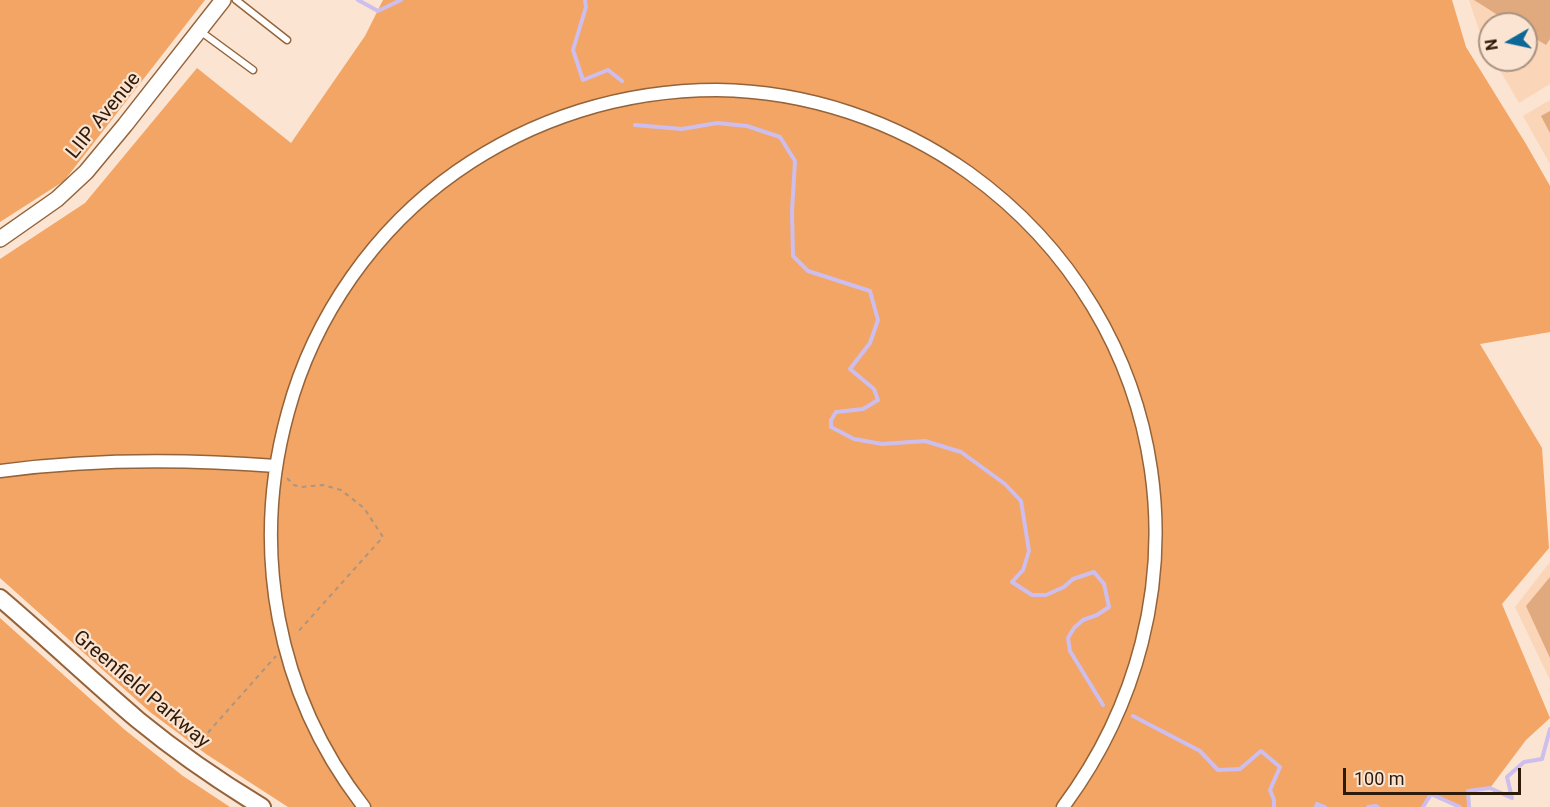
<!DOCTYPE html>
<style>
body{margin:0}
#map{position:relative;width:1550px;height:807px;overflow:hidden;background:#fbe4d2;font-family:Roboto,sans-serif}
canvas{display:block}
.north{position:absolute;left:1478px;top:12px;width:60px;height:60px;box-sizing:border-box;background:#fbe4d2;border:2px solid #a99381;border-radius:50%;rotate:261deg;font-size:16px;font-weight:700;line-height:24px;text-align:center;color:#2e1a08}
.north::after{content:'';display:block;margin:auto;width:21px;height:27px;background:#0d6898;clip-path:polygon(50% 0,100% 100%,50% 72%,0 100%)}
.scale{position:absolute;left:1343px;top:768px;width:178px;height:27px;box-sizing:border-box;border:3px solid #2e1a08;border-top:0;padding-left:8px;font-size:18px;line-height:21px;white-space:nowrap;color:#2e1a08;-webkit-text-stroke:4px #fbe4d2;paint-order:stroke}
</style>
<div id="map">
<canvas width="1550" height="807"></canvas>
<div class="north">N</div>
<div class="scale">100 m</div>
</div>
<script>
const c = document.querySelector('canvas').getContext('2d');
c.lineJoin = 'round';
function paint(path, color) {
  c.fillStyle = color;
  c.fill(path, 'evenodd');
}
function strokePath(path, color, width, dash) {
  c.strokeStyle = color;
  c.lineWidth = width;
  c.lineCap = dash ? 'butt' : 'round';
  c.setLineDash(dash || []);
  c.stroke(path);
}
function label(font, color, halo, rows, align = 'center') {
  c.font = font + ' Roboto,sans-serif';
  c.lineWidth = 4.5;
  c.setLineDash([]);
  c.textBaseline = 'middle';
  c.strokeStyle = halo;
  c.fillStyle = color;
  for (const [text, x, y, turn = 0] of rows) {
    c.save();
    c.translate(x, y);
    c.rotate((+turn || 0) * Math.PI / 180);
    c.textAlign = isNaN(turn) ? turn : align;
    if (halo) c.strokeText(text, 0, 0);
    c.fillText(text, 0, 0);
    c.restore();
  }
}
paint(new Path2D(`
 M1469,0H1550V84L1519,103L1494,60H1526V24H1490V53L1482,39Z
 M1550,100V164L1523,116Z
 M1550,562V680L1515,607Z`), '#fbd5b8');
paint(new Path2D(`
 M0,0H205L64,181L0,222Z
 M383,0H1452L1466,47L1526,144L1550,186V332L1480,344L1542,448L1549,548L1502,604L1550,718L1526,740L1490,788L1469,791V807H1460L1431,794L1423,807H1378L1376,806L1368,807H288L206,754L150,712L0,578V259L85,203L197,68L291,143L365,36Z
 M0,618L125,730L183,776L230,807H0Z`), '#f2a564');
strokePath(new Path2D(`
 M358,0L378,11L401,0
 M585,0L586,7L573,50L583,80L608,70L622,81
 M635,125L682,129L717,123L747,126L780,137L795,161L792,211L793,256L808,271L870,291L878,320L870,343L850,369L874,389L878,400L863,409L836,412L831,420V427L854,439L882,444L925,441L961,452L1005,484L1021,501L1029,551L1023,570L1012,582L1032,595H1046L1064,587L1073,579L1094,572L1104,584L1109,607L1097,615L1083,620L1074,628L1068,638L1070,651L1103,705
 M1133,716L1200,751L1218,770L1240,769L1261,751L1280,767L1270,790L1274,800V807
 M1316,807L1317,804L1325,807
 M1368,807L1376,806L1378,807
 M1423,807L1431,794L1460,807
 M1469,807L1468,791L1490,788L1512,798L1507,777L1524,762L1542,759L1550,729`), '#cdbeed', 4);
paint(new Path2D(`
 M1474,0H1550V39L1546,45L1526,33V24H1512Z
 M1550,111V133L1541,116Z
 M1550,577V658L1526,606Z`), '#e0a97e');
const service = new Path2D(`
 M236,0L287,40
 M200,31L253,70`);
const minor = new Path2D(`
 M0,471C91,459 184,459 276,466
 M364,807C276,694 250,549 288,412C314,316 375,229 456,172C533,118 623,90 717,90C807,91 896,121 969,173C1177,323 1215,603 1063,807`);
const tertiary = new Path2D(`
 M0,239L57,199L86,172L125,125L223,0`);
const secondary = new Path2D(`
 M0,598C47,638 91,680 138,720C177,752 219,781 262,807`);
strokePath(service, '#956339', 9);
strokePath(minor, '#956339', 15);
strokePath(tertiary, '#956339', 18);
strokePath(secondary, '#956339', 20);
strokePath(new Path2D(`
 M287,478L294,485L301,487L323,485L341,490L364,508L383,537L296,634
 M196,746L276,656`), '#ab9583', 2, [4.5, 4.5]);
strokePath(service, '#fff', 6);
strokePath(minor, '#fff', 12);
strokePath(tertiary, '#fff', 15);
strokePath(secondary, '#fff', 16);
label('20px', '#2e1a08', '#fbe4d2', [
 ["LIIP Avenue",104,116,-51],
 ["Greenfield Parkway",141,690,40]
]);
</script>
